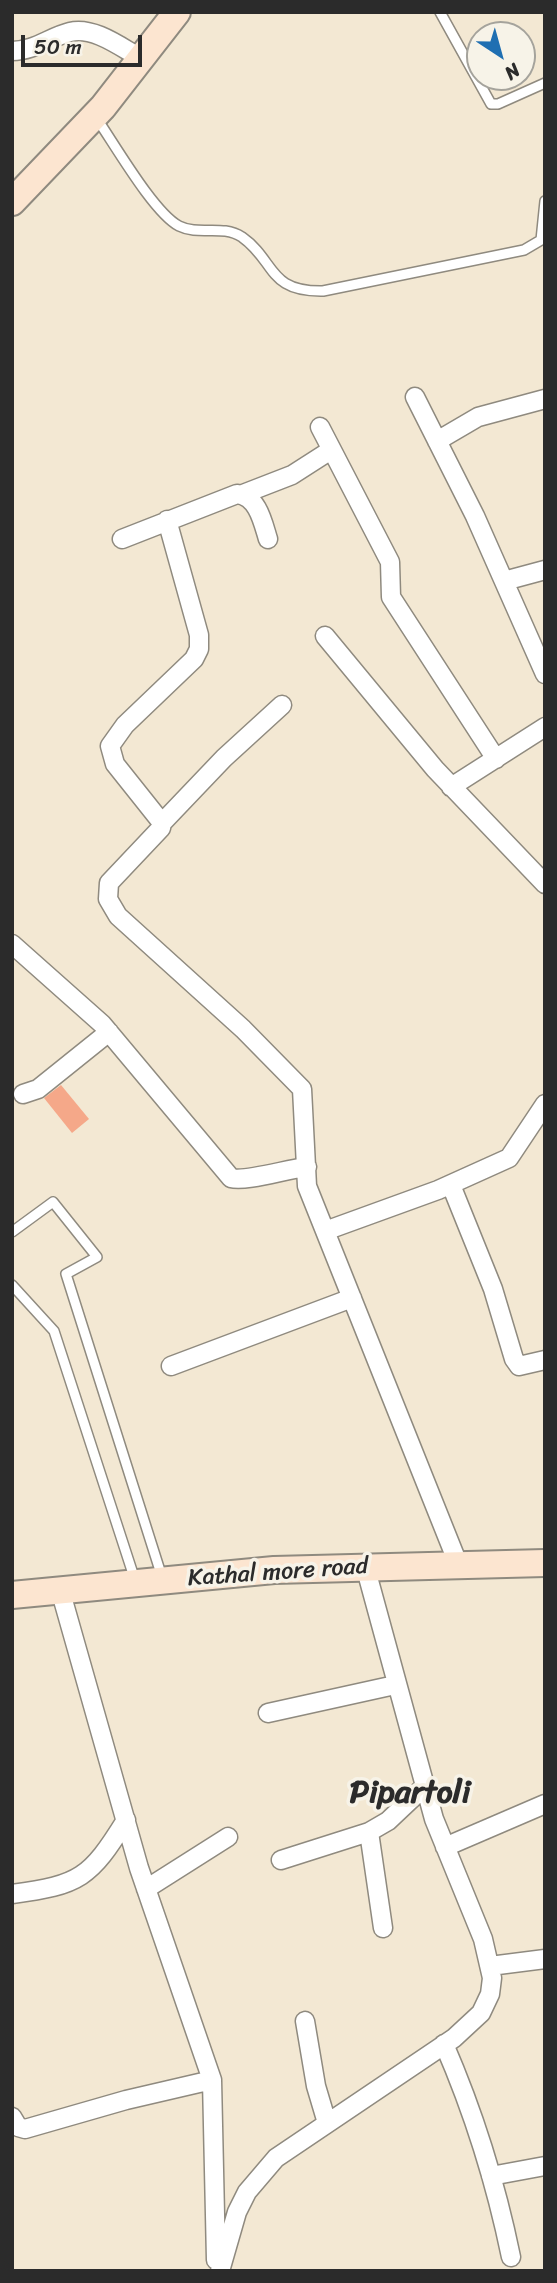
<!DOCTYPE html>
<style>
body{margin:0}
#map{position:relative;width:557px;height:2283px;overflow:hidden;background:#f3e8d3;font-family:Sriracha,sans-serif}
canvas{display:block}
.frame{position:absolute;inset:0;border:14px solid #2b2b2b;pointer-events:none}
.north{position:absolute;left:466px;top:21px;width:70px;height:70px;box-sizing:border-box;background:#f7f3e8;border:2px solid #a5a39c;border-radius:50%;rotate:144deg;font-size:19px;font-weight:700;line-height:28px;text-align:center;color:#2b2b2b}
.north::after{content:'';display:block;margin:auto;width:24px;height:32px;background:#1f6fb2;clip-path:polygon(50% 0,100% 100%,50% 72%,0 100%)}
.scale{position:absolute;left:21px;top:35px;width:121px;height:32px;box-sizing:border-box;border:4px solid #2b2b2b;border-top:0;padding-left:9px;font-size:21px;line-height:24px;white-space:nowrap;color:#2b2b2b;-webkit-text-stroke:5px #f7f3e8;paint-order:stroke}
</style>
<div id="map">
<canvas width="557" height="2283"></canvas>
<div class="frame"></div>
<div class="north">N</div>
<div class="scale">50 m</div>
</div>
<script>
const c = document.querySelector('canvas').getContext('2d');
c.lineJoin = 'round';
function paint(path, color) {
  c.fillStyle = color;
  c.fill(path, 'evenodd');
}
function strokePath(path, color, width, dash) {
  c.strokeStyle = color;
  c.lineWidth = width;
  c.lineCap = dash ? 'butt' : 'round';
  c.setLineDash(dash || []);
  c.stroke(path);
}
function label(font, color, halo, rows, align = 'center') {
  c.font = font + ' Sriracha,sans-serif';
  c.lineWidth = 7;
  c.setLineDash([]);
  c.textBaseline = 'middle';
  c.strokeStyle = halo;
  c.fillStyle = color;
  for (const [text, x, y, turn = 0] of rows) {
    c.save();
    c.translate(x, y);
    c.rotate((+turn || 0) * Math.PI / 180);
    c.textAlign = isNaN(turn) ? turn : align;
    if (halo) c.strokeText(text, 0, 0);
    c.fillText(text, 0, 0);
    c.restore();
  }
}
paint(new Path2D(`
 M61,1085L89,1119L72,1133L44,1098Z`), '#f5a889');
const lane = new Path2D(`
 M440,12L491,104H498L545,83
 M97,119C115,145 154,213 179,226C199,236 222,224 242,237C276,261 267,292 323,291L524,250L541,240L545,201
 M12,1232L53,1202L97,1257L66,1274L162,1577
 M12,1285L54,1331L135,1580`);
const street = new Path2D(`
 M12,51C34,51 50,37 70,32C94,26 122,48 142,59
 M415,397L475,516L545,674
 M320,427L390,562L391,597L496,759
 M437,441L478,417L545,399
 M243,494L292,475L331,450
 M167,520L199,635V649L194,659L125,725L110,746L115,764L162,823L161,828L109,883L108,899L118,916L243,1029L302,1089L307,1186L459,1566
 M122,539L237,494C258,496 263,523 268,539
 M504,581L545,570
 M325,636L435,769L545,884
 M451,787L545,727
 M162,823L224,758L282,705
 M12,944L102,1024L231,1178C246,1182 287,1169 307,1167
 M23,1094L38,1089L109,1032
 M451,1185L493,1289L514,1359L519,1366L545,1360
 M325,1231L438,1190L509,1158L545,1104
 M171,1366L352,1298
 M61,1593L139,1868L212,2080
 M268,1713L395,1685
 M369,1832L383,1928
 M445,1847L545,1804
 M281,1860L369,1832L388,1821L424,1787
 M146,1889L228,1837
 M12,1894C80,1885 90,1878 126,1820
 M490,1966L545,1959
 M305,2021L316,2086L327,2123
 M444,2044C474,2113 496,2184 511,2257
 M12,2117L18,2127L25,2129L126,2100L212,2080L216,2260
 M491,2176L545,2166
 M220,2271L237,2212L247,2192L276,2158L454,2038L481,2013L490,1994L492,1978L483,1939L434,1819L365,1566`);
const secondary = new Path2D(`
 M12,202L103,107L177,12
 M12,1595L274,1570L545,1563`);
strokePath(lane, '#8f8a7f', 12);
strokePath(street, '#8f8a7f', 21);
strokePath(secondary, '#8f8a7f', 30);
strokePath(lane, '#fff', 9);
strokePath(street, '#fff', 18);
strokePath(secondary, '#fce5d0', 26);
label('24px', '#2b2b2b', '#f7f3e8', [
 ["Kathal more road",278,1573,-4]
]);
label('bold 32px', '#2b2b2b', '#f7f3e8', [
 ["Pipartoli",410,1794]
]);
</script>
